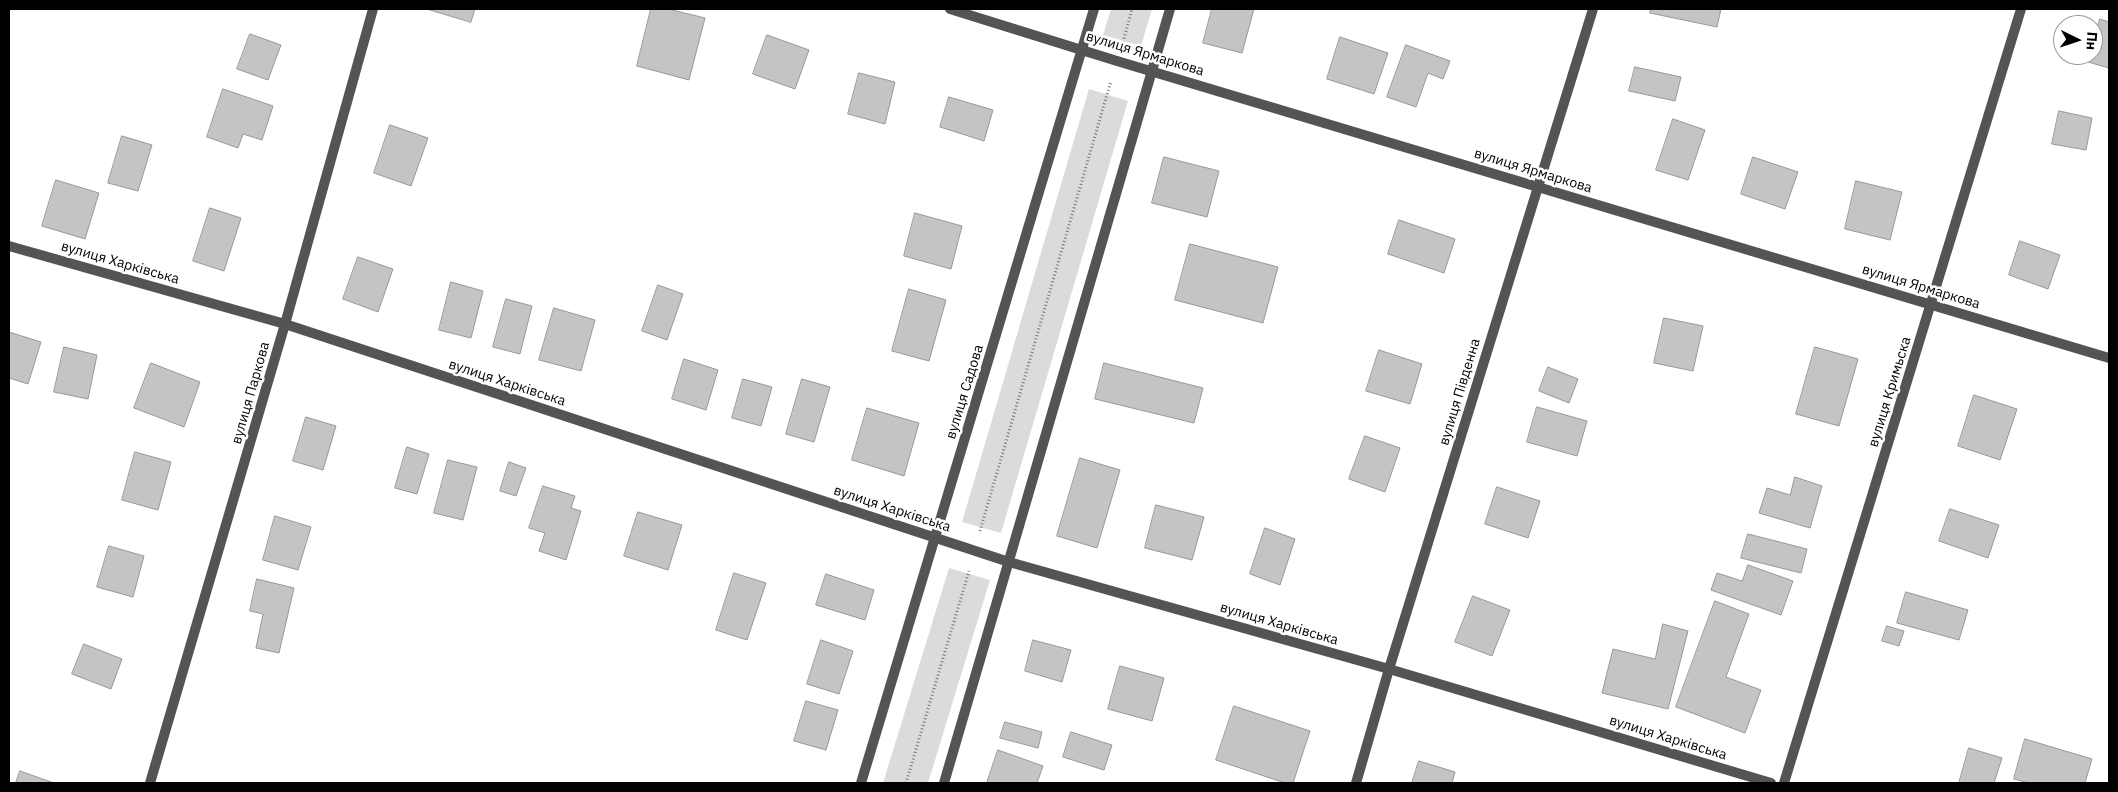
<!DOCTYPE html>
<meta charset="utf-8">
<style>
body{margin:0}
#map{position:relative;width:2118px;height:792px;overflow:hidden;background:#fff;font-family:"IBM Plex Sans",sans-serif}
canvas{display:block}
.frame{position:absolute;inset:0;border:10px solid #000;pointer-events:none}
.north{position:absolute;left:2053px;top:15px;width:50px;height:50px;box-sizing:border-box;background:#fff;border:1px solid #999;border-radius:50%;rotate:94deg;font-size:14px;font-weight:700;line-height:20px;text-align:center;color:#000}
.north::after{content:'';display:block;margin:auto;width:18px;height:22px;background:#000;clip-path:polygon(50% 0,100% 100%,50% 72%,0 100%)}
</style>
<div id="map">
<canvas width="2118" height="792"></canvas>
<div class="frame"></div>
<div class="north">Пн</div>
</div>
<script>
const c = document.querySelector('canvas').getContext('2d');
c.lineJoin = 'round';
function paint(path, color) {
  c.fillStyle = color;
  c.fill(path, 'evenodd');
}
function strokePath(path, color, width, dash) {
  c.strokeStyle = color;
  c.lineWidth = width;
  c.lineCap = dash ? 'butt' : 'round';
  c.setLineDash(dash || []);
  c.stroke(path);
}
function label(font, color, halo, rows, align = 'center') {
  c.font = font + ' "IBM Plex Sans",sans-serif';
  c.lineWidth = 5;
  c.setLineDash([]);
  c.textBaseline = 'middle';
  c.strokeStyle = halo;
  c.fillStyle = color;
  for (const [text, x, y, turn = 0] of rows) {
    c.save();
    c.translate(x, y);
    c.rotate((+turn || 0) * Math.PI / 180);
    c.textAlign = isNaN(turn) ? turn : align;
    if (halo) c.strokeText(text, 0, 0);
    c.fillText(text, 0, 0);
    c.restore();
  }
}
paint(new Path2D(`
 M1111,9H1152L1141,46L1103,35Z
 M1089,89L1128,101L1001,533L962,522Z
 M949,568L990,580L928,783H883Z`), '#dbdbdb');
const building = new Path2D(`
 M427,9H475L471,22Z
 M651,9H668L705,18L689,80L637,66Z
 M1212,9H1254L1242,53L1203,43Z
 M1651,9H1721L1717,27L1650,13Z
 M2100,19L2109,22V68L2088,62L2090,55H2093V43Z
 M250,34L281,45L268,80L237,69Z
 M767,35L809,50L795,89L753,74Z
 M1340,37L1388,53L1374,94L1327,79Z
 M1406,45L1450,61L1443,79L1428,73L1416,107L1387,97Z
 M1635,67L1681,77L1675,101L1629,91Z
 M859,73L895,82L885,124L848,114Z
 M223,89L273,106L262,140L243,134L238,148L207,137Z
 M949,97L993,110L984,141L940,127Z
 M2059,111L2092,118L2086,150L2052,144Z
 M1673,119L1705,130L1688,180L1656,170Z
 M390,125L428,138L411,186L374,173Z
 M122,136L152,145L138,191L108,183Z
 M1164,157L1219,171L1207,217L1152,203Z
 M1753,157L1798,172L1785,209L1741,194Z
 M56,180L99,193L85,239L42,226Z
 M1856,181L1902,192L1890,240L1845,229Z
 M210,208L241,218L224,271L193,261Z
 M915,213L962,226L951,269L904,256Z
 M1399,220L1455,239L1444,273L1388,254Z
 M2020,241L2060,255L2048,289L2009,275Z
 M1190,244L1278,267L1263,323L1175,300Z
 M358,257L393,269L378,312L343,299Z
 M451,282L483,291L471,338L439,330Z
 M658,285L683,294L667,340L642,331Z
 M909,289L946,300L929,361L892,351Z
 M506,299L532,306L520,354L493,347Z
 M554,308L595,320L581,371L539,360Z
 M1664,318L1703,326L1693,371L1654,363Z
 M9,332L41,342L28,384L9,378Z
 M64,347L97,355L88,399L54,392Z
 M1815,347L1858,359L1839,426L1796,414Z
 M1379,350L1422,364L1410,404L1366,391Z
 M684,359L718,370L706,410L672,399Z
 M151,363L200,382L184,427L134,408Z
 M1104,363L1203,388L1194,423L1095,399Z
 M1548,367L1578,379L1569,403L1539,391Z
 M743,379L772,387L761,426L732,418Z
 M802,379L830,387L814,442L786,434Z
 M1974,395L2017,409L2000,460L1958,446Z
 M1537,407L1587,421L1577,456L1527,442Z
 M867,408L919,423L904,476L852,460Z
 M306,417L336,426L323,470L293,461Z
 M1365,436L1400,448L1385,492L1349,479Z
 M407,447L429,454L417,494L395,488Z
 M135,452L171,462L158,510L122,500Z
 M1080,458L1120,470L1097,548L1057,536Z
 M448,460L477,467L463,520L434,513Z
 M509,462L526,468L516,496L500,491Z
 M1795,477L1822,486L1810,528L1759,513L1767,488L1790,495Z
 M543,486L575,496L571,508L581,511L566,560L539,551L545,533L529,528Z
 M1497,487L1540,501L1528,538L1485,524Z
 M1156,505L1204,517L1192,560L1145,548Z
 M1950,509L1999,525L1988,558L1939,541Z
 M638,512L682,525L668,570L624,556Z
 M275,516L311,527L298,570L263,560Z
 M1265,528L1295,539L1280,585L1250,574Z
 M1748,534L1807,549L1801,573L1741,558Z
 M109,546L144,556L133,597L97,587Z
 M1748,565L1793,581L1781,615L1711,590L1717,573L1742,581Z
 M734,573L766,583L747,640L716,630Z
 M826,574L874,590L865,620L816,605Z
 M257,579L294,588L279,653L256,648L263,614L250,611Z
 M1906,592L1968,610L1959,640L1897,623Z
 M1473,596L1510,610L1492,656L1455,642Z
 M1715,601L1749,614L1726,677L1761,690L1745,733L1676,707Z
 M1663,624L1688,631L1668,709L1602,693L1613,649L1655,659Z
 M1887,626L1904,631L1899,646L1882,641Z
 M821,640L853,651L839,694L807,684Z
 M1033,640L1071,650L1062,682L1025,671Z
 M84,644L122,659L111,689L72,674Z
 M1120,666L1164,678L1152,721L1108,709Z
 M806,701L838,710L826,750L794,741Z
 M1234,706L1310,731L1293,783H1285L1216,760Z
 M1005,722L1042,732L1038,748L1000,738Z
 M1071,732L1112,745L1104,770L1063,757Z
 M2025,739L2092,759L2085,783H2029L2014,779Z
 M1969,748L2002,758L1994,783H1959Z
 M998,750L1043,766L1037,783H987Z
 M1419,761L1455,772L1452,783H1412Z
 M20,771L54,783H16Z`);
paint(building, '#c4c4c4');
strokePath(building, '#989898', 1);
strokePath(new Path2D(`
 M1123,42L1132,9
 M980,531L1111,81
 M906,783L969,571`), '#767676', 3, [1, 2.5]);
strokePath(new Path2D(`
 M950,9L1117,61L2109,358
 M9,246L285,324L1009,562L1389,669L1771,783
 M150,783L285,324L373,9
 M861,783L1094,9
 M944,783L1170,9
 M1356,783L1389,669L1593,9
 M1784,783L2021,9`), '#545454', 10);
label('14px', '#000', '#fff', [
 ["вулиця Ярмаркова",1145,54,17],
 ["вулиця Ярмаркова",1533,171,17],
 ["вулиця Харківська",120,263,16],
 ["вулиця Ярмаркова",1921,287,17],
 ["вулиця Харківська",507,383,18],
 ["вулиця Садова",965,392,-73],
 ["вулиця Південна",1460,392,-73],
 ["вулиця Кримьска",1890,392,-73],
 ["вулиця Паркова",251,393,-74],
 ["вулиця Харківська",892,509,18],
 ["вулиця Харківська",1279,624,16],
 ["вулиця Харківська",1668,738,17]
]);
</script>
